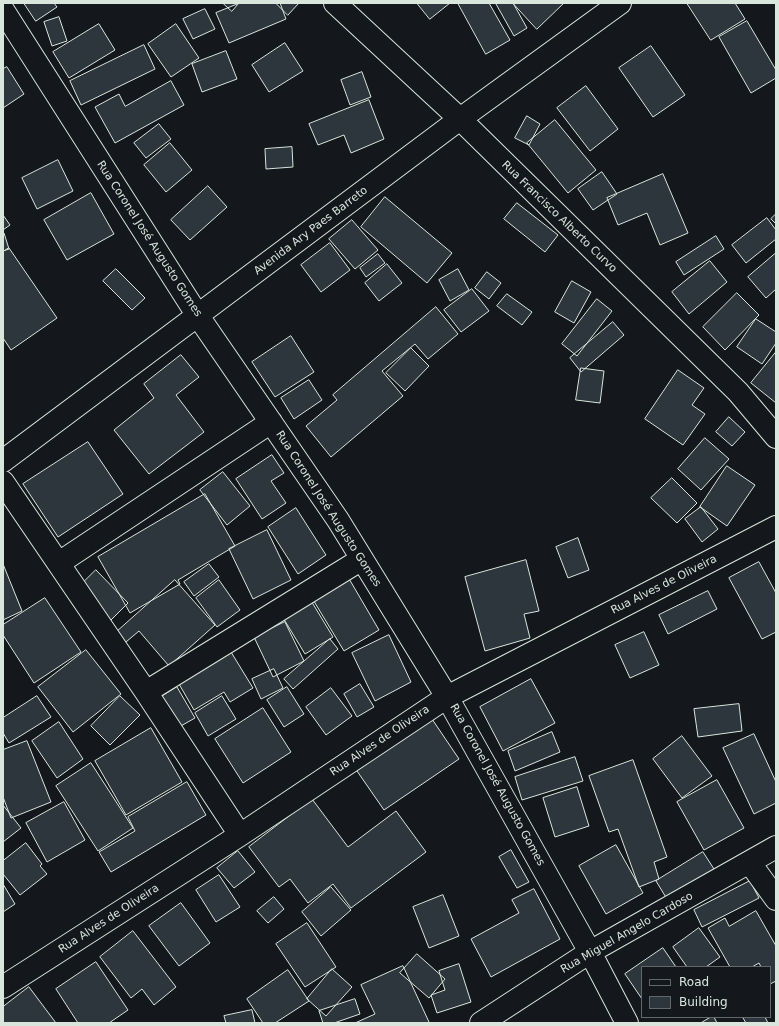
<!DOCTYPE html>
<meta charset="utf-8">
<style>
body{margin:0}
#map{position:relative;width:779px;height:1026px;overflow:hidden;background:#14181c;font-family:"DejaVu Sans",sans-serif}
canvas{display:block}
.frame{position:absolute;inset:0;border:4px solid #d8e6dc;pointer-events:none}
.legend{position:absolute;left:641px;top:966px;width:130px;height:52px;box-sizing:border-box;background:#14181c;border:1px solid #626a69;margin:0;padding:5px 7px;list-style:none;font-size:12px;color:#d8e6dc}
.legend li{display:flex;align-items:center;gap:8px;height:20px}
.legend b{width:20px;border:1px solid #626a69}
</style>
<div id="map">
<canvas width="779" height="1026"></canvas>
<div class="frame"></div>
<ul class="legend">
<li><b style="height:5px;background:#14181c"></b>Road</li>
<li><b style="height:11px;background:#2c363c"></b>Building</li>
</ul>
</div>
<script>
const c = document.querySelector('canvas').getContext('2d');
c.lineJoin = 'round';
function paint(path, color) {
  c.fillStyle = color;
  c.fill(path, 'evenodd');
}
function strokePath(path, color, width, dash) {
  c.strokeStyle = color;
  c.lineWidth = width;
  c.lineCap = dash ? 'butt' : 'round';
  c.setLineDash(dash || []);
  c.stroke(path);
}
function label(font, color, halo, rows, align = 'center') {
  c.font = font + ' "DejaVu Sans",sans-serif';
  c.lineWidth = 3;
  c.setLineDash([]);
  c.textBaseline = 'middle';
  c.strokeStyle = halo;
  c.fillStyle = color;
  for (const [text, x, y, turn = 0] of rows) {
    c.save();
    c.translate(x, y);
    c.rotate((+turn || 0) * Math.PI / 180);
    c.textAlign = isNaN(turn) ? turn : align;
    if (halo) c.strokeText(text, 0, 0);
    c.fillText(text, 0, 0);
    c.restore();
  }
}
const building = new Path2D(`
 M24,3H54L57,7L36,21Z
 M223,3H239L232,11Z
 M240,3H280L286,19L229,43L216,13Z
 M276,3H299L288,15Z
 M417,3H450L430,19Z
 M458,3H489L510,40L486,54Z
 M498,3H513L527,28L514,36L496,4Z
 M513,3H564L537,29Z
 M687,3H735L745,19L711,40Z
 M205,9L215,29L193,39L183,19Z
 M59,17L67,41L52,46L44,22Z
 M747,21L776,70V78L751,93L719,37Z
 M99,24L115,50L69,78L53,52Z
 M176,24L199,58L171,77L148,44Z
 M285,43L303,71L269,92L252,65Z
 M144,45L155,69L81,105L70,81Z
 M651,46L685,95L653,117L619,68Z
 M226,51L237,79L202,92L192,64Z
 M7,67L24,94L3,108V69Z
 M362,72L371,97L350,105L341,80Z
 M171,81L184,105L115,143L95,107L119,94L125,106Z
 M586,86L618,129L590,151L557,108Z
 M369,100L384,139L351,153L344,135L318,145L309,124Z
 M527,116L540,124L529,145L515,138Z
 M555,120L596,170L568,193L527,143Z
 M159,124L171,139L146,158L134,143Z
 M170,143L192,170L166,192L144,165Z
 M292,147L293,167L266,169L265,149Z
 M58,160L73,191L37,209L22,178Z
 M602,172L617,194L593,210L578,189Z
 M663,174L688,233L660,245L647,213L618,225L607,198Z
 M208,186L227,207L190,240L171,220Z
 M91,193L114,234L67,260L44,220Z
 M385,197L452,253L427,283L361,227Z
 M517,203L558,235L545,252L504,219Z
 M776,214V224L771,219Z
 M3,215L10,225L3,230Z
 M767,218L776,230V239L746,263L732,245Z
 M352,220L378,250L355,269L329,239Z
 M3,233H4L9,249L3,251Z
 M716,236L724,249L684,275L676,262Z
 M330,243L350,270L321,292L301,265Z
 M9,248L57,318L11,350L3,338V252Z
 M776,253V289L766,298L748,277Z
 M378,254L385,263L366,277L360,268Z
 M710,261L727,282L689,314L672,292Z
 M387,264L402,283L379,301L365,283Z
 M116,269L145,298L132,310L103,281Z
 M458,269L469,290L450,301L439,280Z
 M487,272L501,283L489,299L475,288Z
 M572,281L591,292L574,323L555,312Z
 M472,289L489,311L461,332L444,310Z
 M737,293L759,315L725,350L703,327Z
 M507,294L532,312L522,325L497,306Z
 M597,299L612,311L577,356L562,344Z
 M436,307L458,334L428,359L415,344L382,371L403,396L331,457L306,426L337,400L333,395Z
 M756,319L776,332V343L762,364L737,347Z
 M613,322L624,335L581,372L570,358Z
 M291,336L314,372L275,397L252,362Z
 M411,348L429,366L405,391L386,373Z
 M776,352V403L751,383Z
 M181,355L199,377L176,395L204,432L149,474L114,430L154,398L144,384Z
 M581,368L604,371L600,403L576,400Z
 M678,370L704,388L692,405L705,414L683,445L645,419Z
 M309,380L322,400L294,419L281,398Z
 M729,417L745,432L732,446L716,432Z
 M705,438L729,459L701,490L678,469Z
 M88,442L123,494L58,537L23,484Z
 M272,455L284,473L271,481L286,503L262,519L236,479Z
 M727,466L755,485L727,526L700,507Z
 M223,472L250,506L227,525L200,490Z
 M672,478L697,503L677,523L651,498Z
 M205,494L235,546L178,580L180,584L130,613L98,557Z
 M701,507L718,529L702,542L685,519Z
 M296,508L326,555L298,574L268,527Z
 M267,530L291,580L253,599L229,549Z
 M578,538L589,570L568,578L556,547Z
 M526,560L539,611L524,614L530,638L485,651L465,577Z
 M759,562L776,593V632L762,639L729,578Z
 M3,564L22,611L3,620Z
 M209,564L219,577L194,596L184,582Z
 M96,570L128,603L110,621L78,588Z
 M348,577L379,630L344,651L312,598Z
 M175,580L215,625L169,666L139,631L120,647L111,637Z
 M219,580L240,610L217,627L196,598Z
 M708,591L717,609L668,634L659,615Z
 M45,598L81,652L34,683L3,635V625Z
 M310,599L333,637L305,654L282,616Z
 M285,622L304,661L273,677L254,637Z
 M644,632L659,665L630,678L615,645Z
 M389,635L411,682L375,701L352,653Z
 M330,639L338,649L293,689L284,679Z
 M86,650L121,694L73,732L38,687Z
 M231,652L253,688L230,702L224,692L194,710L179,684Z
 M274,669L283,688L261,699L252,679Z
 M531,679L555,723L503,751L480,707Z
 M360,684L374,707L357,717L344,694Z
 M177,687L195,718L179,727L161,697Z
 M287,687L304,714L284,727L267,700Z
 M331,688L352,716L326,735L306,707Z
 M37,696L51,717L9,743L3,733V718Z
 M120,696L140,715L110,745L91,726Z
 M222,696L236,719L208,736L195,713Z
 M739,704L742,731L698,737L694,709Z
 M263,708L291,752L243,783L215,739Z
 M432,719L459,759L384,810L357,771Z
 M59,722L83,759L57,778L32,741Z
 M151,728L182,782L126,815L95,761Z
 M552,732L560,752L515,771L508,751Z
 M754,734L776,782V803L754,814L723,748Z
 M682,736L712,776L682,798L653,759Z
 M27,741L51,802L11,818L3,797V750Z
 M575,757L583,781L522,800L515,777Z
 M633,760L667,857L654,862L659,879L639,887L618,829L609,832L589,776Z
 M91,763L133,828L98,851L56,786Z
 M717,780L744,828L704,850L677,802Z
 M187,782L206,815L111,872L99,852L135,831L128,817Z
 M577,787L589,826L555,837L543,798Z
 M312,799L348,847L396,811L426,852L351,908L333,884L308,903L290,879L279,887L249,847Z
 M64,802L85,840L47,862L26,823Z
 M3,805L21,828L3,842Z
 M26,843L42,864L40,866L47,874L20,895L3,874V861Z
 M616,845L643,893L606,914L579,866Z
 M511,850L529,882L517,888L499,857Z
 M238,851L255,872L234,888L217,868Z
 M703,852L714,869L667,899L656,881Z
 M219,875L240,907L216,922L196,890Z
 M750,881L759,898L702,927L694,910Z
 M3,884L15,904L3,912Z
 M331,887L351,910L321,936L302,912Z
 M534,889L560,939L491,977L471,939L519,913L512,900Z
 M443,895L459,936L429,948L413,907Z
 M274,897L284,909L268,923L257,911Z
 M181,903L210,943L179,966L149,926Z
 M756,911L776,946V981L770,984V967H761L759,963L752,967H730L708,928L725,918L729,926Z
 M307,923L336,967L305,987L276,944Z
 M699,928L720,957L706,967H687L673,947Z
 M133,931L176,987L154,1005L142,989L131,998L100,957Z
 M663,948L676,967H642V999L625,974Z
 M417,954L445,979L429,998L400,973Z
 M96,962L128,1010L109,1023H78L56,989Z
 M459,964L471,1002L437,1013L431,995L445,990L439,971Z
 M403,966L429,1022L427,1023H355L375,1014L361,985Z
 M332,969L352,987L326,1016L307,999Z
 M288,970L309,1001L275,1023H263L247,999Z
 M29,987L56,1023H3V1007Z
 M355,999L360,1014L334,1023H323L319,1011Z
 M252,1010L255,1023H226L224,1016Z
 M711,1017H714L717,1023H701Z
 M746,1017H765L768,1023H746L743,1018Z`);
paint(building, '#2c363c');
strokePath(building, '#d8e6dc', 1);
const street = new Path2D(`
 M335,3L460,119L738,392L776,437
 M3,10L198,316L338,520L447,697L590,952L627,1023
 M3,461L460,119L620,3
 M3,482L146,692L240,835
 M59,563L271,422
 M146,692L362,559
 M750,863L776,899
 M3,987L240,835L447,697L776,527
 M481,1023L590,952L776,847`);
strokePath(street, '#d8e6dc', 24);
strokePath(street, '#14181c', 22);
label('11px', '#d8e6dc', '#14181c', [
 ["Rua Francisco Alberto Curvo",559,217,44],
 ["Avenida Ary Paes Barreto",311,231,-37],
 ["Rua Coronel José Augusto Gomes",149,239,57],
 ["Rua Coronel José Augusto Gomes",328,509,57],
 ["Rua Alves de Oliveira",664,585,-27],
 ["Rua Alves de Oliveira",380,741,-34],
 ["Rua Coronel José Augusto Gomes",497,785,61],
 ["Rua Alves de Oliveira",109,919,-33],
 ["Rua Miguel Angelo Cardoso",627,933,-30]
]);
</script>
